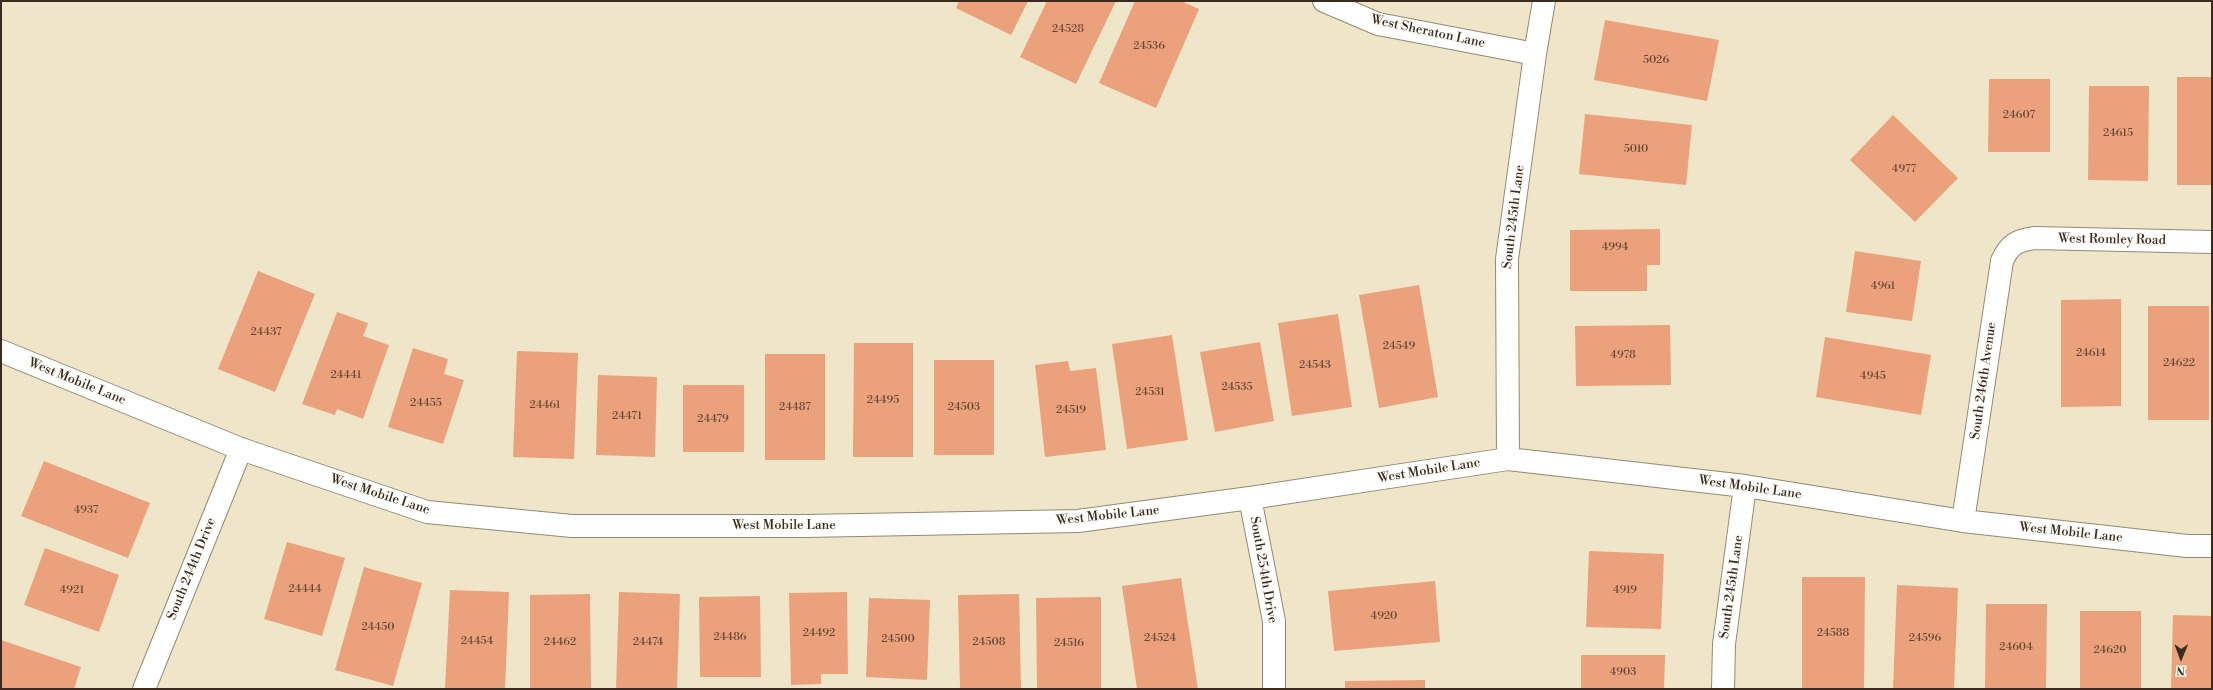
<!DOCTYPE html>
<style>
body{margin:0}
#map{position:relative;width:2213px;height:690px;overflow:hidden;background:#efe6c9;font-family:"Libre Bodoni",serif}
canvas{display:block}
.frame{position:absolute;inset:0;border:2px solid #3b2a1e;pointer-events:none}
.north{position:absolute;left:2161px;top:638px;width:40px;height:40px;-webkit-text-stroke:3px #fdfcf7;paint-order:stroke;rotate:181deg;font-size:11px;font-weight:700;line-height:16px;text-align:center;color:#3b2a1e}
.north::after{content:'';display:block;margin:auto;width:14px;height:18px;background:#3b2a1e;clip-path:polygon(50% 0,100% 100%,50% 72%,0 100%)}
</style>
<div id="map">
<canvas width="2213" height="690"></canvas>
<div class="frame"></div>
<div class="north">N</div>
</div>
<script>
const c = document.querySelector('canvas').getContext('2d');
c.lineJoin = 'round';
function paint(path, color) {
  c.fillStyle = color;
  c.fill(path, 'evenodd');
}
function strokePath(path, color, width, dash) {
  c.strokeStyle = color;
  c.lineWidth = width;
  c.lineCap = dash ? 'butt' : 'round';
  c.setLineDash(dash || []);
  c.stroke(path);
}
function label(font, color, halo, rows, align = 'center') {
  c.font = font + ' "Libre Bodoni",serif';
  c.lineWidth = 3.5;
  c.setLineDash([]);
  c.textBaseline = 'middle';
  c.strokeStyle = halo;
  c.fillStyle = color;
  for (const [text, x, y, turn = 0] of rows) {
    c.save();
    c.translate(x, y);
    c.rotate((+turn || 0) * Math.PI / 180);
    c.textAlign = isNaN(turn) ? turn : align;
    if (halo) c.strokeText(text, 0, 0);
    c.fillText(text, 0, 0);
    c.restore();
  }
}
paint(new Path2D(`
 M959,1H1028L1011,35L956,8Z
 M1047,1H1116L1076,84L1020,57Z
 M1135,1H1181L1199,9L1156,108L1099,83Z
 M1605,20L1719,40L1707,101L1594,80Z
 M2177,77H2212V185H2177Z
 M1989,79H2050V152H1988Z
 M2089,86H2149L2148,181L2088,180Z
 M1585,114L1692,125L1686,185L1579,174Z
 M1893,115L1958,178L1915,222L1850,160Z
 M1660,229V265H1647V291H1570V230Z
 M1855,251L1921,261L1912,321L1846,312Z
 M258,271L315,294L275,392L218,369Z
 M1419,285L1438,397L1379,408L1359,295Z
 M2121,299V406L2061,407V300Z
 M2148,306H2209V420H2148Z
 M337,312L368,323L363,336L389,345L363,419L337,409L335,415L302,404Z
 M1338,314L1352,407L1292,416L1278,323Z
 M1670,325L1671,385L1576,386L1575,326Z
 M1172,335L1188,440L1127,449L1112,344Z
 M1825,337L1931,355L1921,415L1816,397Z
 M1260,342L1274,421L1215,432L1200,352Z
 M854,343H913V457H853Z
 M413,348L448,359L444,374L464,380L443,444L388,427Z
 M517,351L578,353L574,459L513,457Z
 M765,354H825V460H765Z
 M934,360H994V455H934Z
 M1068,361L1070,371L1096,368L1106,450L1045,457L1035,365Z
 M598,375L657,377L655,457L596,455Z
 M683,385H744V452H683Z
 M44,461L150,503L128,558L21,516Z
 M287,542L345,558L322,636L264,619Z
 M45,548L119,575L99,632L24,605Z
 M1589,551L1664,554L1661,629L1586,627Z
 M364,567L422,583L393,686L335,670Z
 M1802,577H1865L1864,689H1802Z
 M1181,578L1198,689H1137L1122,586Z
 M1435,581L1440,642L1334,651L1328,591Z
 M1897,585L1958,588L1954,689H1893Z
 M450,590L509,592L505,689H445Z
 M619,592L680,594L677,689H616Z
 M847,592L848,674H821V684L791,685L789,593Z
 M590,594L591,689H530V595Z
 M1019,594L1021,689H960L958,595Z
 M760,596L761,677H700L699,597Z
 M1101,597V689H1037L1036,598Z
 M869,598L930,600L927,680L866,677Z
 M1986,604H2047L2046,689H1985Z
 M2080,611H2141V689H2080Z
 M2173,615L2212,616V689H2171Z
 M1,640L81,667L74,689H1Z
 M1581,655H1665L1664,689H1581Z
 M1425,680V689H1345V681Z`), '#eba17c');
const minor = new Path2D(`
 M1324,1L1378,24L1535,54
 M1,351L241,449L427,512L572,526H805L1078,521L1250,498L1508,459L1745,486L1963,521L2187,546H2212
 M1508,459L1507,259L1535,54L1544,1
 M1250,498L1274,621V689
 M1963,521L2002,261C2009,245 2017,240 2035,238L2212,242
 M144,689L241,449
 M1723,689L1724,644L1745,486`);
strokePath(minor, '#958874', 24);
strokePath(minor, '#fff', 22);
label('11px', '#674836', null, [
 ["24528",1068,29],
 ["24536",1149,46],
 ["5026",1656,60],
 ["24607",2019,115],
 ["24615",2118,133],
 ["5010",1636,149],
 ["4977",1904,169],
 ["4994",1615,247],
 ["4961",1883,286],
 ["24437",266,332],
 ["24549",1399,346],
 ["24614",2091,353],
 ["4978",1623,355],
 ["24622",2179,363],
 ["24543",1315,365],
 ["24441",346,375],
 ["4945",1873,376],
 ["24535",1237,387],
 ["24531",1150,392],
 ["24495",883,400],
 ["24455",426,403],
 ["24461",545,405],
 ["24487",795,407],
 ["24503",964,407],
 ["24519",1071,410],
 ["24471",627,416],
 ["24479",713,419],
 ["4937",86,510],
 ["24444",305,589],
 ["4921",72,590],
 ["4919",1625,590],
 ["4920",1384,616],
 ["24450",378,627],
 ["24492",819,633],
 ["24588",1833,633],
 ["24486",730,637],
 ["24524",1160,638],
 ["24596",1925,638],
 ["24500",898,639],
 ["24454",477,641],
 ["24462",560,642],
 ["24474",648,642],
 ["24508",989,642],
 ["24516",1069,643],
 ["24604",2016,647],
 ["24620",2110,650],
 ["4903",1623,672]
]);
label('13px', '#3b2a1e', '#fdfcf7', [
 ["West Sheraton Lane",1428,32,12],
 ["South 245th Lane",1514,217,-83],
 ["West Romley Road",2112,240,1],
 ["South 246th Avenue",1984,381,-82],
 ["West Mobile Lane",77,382,22],
 ["West Mobile Lane",1429,471,-9],
 ["West Mobile Lane",1750,488,8],
 ["West Mobile Lane",380,495,18],
 ["West Mobile Lane",1108,516,-6],
 ["West Mobile Lane",784,526],
 ["West Mobile Lane",2071,533,6],
 ["South 244th Drive",192,569,-68],
 ["South 254th Drive",1263,570,80],
 ["South 245th Lane",1732,587,-82]
]);
</script>
